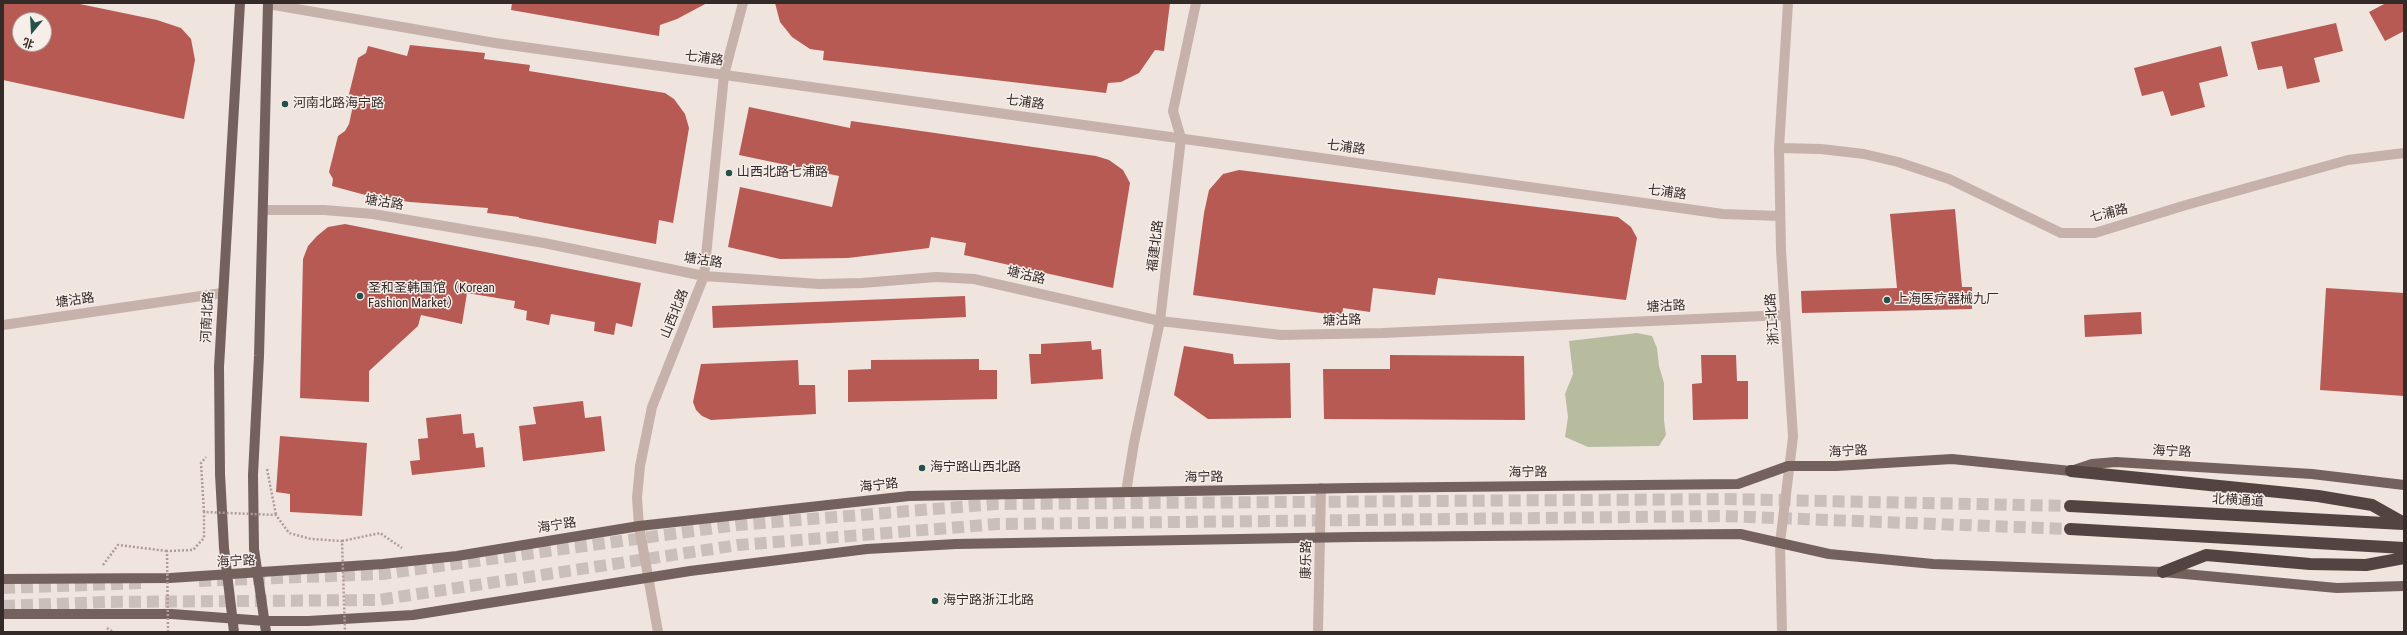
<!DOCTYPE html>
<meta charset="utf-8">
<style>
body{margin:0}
#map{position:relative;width:2407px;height:635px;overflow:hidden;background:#efe4de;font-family:"Roboto Condensed","Noto Sans SC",sans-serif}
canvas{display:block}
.frame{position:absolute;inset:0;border:4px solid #342b29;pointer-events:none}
.north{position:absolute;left:12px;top:12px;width:40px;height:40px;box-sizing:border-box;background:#f7eee9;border:1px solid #a9a09c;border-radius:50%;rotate:198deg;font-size:11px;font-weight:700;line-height:16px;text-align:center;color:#342b29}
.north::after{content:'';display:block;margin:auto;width:14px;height:18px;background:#24514b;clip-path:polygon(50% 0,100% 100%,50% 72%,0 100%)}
</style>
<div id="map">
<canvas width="2407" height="635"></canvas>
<div class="frame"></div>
<div class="north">北</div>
</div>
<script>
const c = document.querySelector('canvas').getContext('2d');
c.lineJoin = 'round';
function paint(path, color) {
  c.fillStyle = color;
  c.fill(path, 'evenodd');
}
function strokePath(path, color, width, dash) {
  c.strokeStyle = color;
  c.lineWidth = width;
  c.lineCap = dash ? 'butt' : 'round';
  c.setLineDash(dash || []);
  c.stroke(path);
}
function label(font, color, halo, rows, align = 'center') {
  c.font = font + ' "Roboto Condensed","Noto Sans SC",sans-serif';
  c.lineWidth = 3;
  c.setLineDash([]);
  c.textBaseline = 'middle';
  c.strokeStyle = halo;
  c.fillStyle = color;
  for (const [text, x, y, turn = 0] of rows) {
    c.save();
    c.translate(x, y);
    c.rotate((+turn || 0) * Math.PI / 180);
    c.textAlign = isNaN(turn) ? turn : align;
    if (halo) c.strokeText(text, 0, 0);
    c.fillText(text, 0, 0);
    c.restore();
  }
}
paint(new Path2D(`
 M1637,333L1652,336L1657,348L1659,366L1664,383V420L1666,435L1659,446L1588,447L1565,437L1568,417L1565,394L1573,374L1569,341Z`), '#b8bc9f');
paint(new Path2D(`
 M3,3H75L157,20L181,28L191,39L195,60L184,119L3,80ZM20,20H44V44H20Z
 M512,3H707L677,19L660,25L659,36L511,10Z
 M775,3H1170L1164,51L1155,50L1139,73L1121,82L1108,83L1106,93L823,60L824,51L810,49L792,37L780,22Z
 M2386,3H2404V31L2385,41L2369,12Z
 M2336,23L2343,51L2314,58L2320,82L2287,89L2282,66L2258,70L2251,42Z
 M410,45L485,53L484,59L530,65L529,71L665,93L674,99L685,114L689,128L673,223L659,220L656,244L519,218V217L487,213L488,208L410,202L369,196L332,186L333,179L329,172L338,136L345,131L349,124L354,101L349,94L358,58L366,53L368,46L407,56Z
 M2221,46L2228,76L2199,83L2205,107L2171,116L2163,91L2142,96L2134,68Z
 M749,107L850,128L851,121L1096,156L1109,160L1123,170L1130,183L1113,288L964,255L966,243L931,237L929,248L848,258L780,259L728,247L740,187L832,207L839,176L739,155Z
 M1239,170L1618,217L1631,227L1637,238L1626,300L1438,278L1435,295L1373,288L1370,312L1343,308L1342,316L1193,295L1204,213L1209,190L1223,174Z
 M1955,209L1962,287H1972V309L1802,313L1801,291L1897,288L1890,214Z
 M345,224L641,283L632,327L616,323L614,335L594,331L595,322L551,314L549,325L526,320L527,311L514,308L515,301L467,293L462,324L421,315L418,326L369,371V402L300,398L303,259L308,246L317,236L328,227Z
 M2326,288L2404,293V396L2320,390Z
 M965,296L966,317L713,328L712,306Z
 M2141,312L2142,334L2085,337L2084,315Z
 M1091,341L1092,350L1101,349L1103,379L1031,384L1029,354H1041V344Z
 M1184,346L1233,354L1234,364L1290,363L1291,418L1208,419L1174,395Z
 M1390,355L1524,356L1525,420L1324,419L1323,369H1390Z
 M1701,355H1736L1737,381H1748V419L1693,420L1692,384L1702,383Z
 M979,359V370H997V399L848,402V370L871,369V360Z
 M798,360L799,385H815L816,414L711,420L702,416L696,410L693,402L701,364Z
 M583,401L585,418L601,416L605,451L523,461L519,426L536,424L533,407Z
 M461,414L463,434L474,433L476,448L483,447L485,467L412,475L410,461L420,460L418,439L428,438L426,418Z
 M280,436L367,443L362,516L290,512V494L276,492Z`), '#b75a54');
strokePath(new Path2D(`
 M199,581L382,574L737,525L996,504L1727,499L2070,506
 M3,588L143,583
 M3,606L105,602L378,600L738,545L998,524L1722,516L2070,529`), '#cabfba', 12, [12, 6]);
strokePath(new Path2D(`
 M267,469L276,515
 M204,512L201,463L206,457
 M342,541L380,533L402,548
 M103,565L118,545L167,551
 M107,628L113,632`), '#b19c95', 2.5, [2, 2]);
strokePath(new Path2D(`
 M268,4L495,43L1723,214L1780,216
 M1779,148L1821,149L1864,154L1898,162L1949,179L2061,233H2095L2186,205L2348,160L2404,153
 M264,210H324L373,214L544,243L704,276L819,284L862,283L936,277L974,279L1160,321L1281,335L1383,333L1785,315
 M3,325L222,293
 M1126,492L1134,443L1160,321L1181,138L1173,111L1196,3
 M658,632L639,526L637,498L640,466L652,407L704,276L724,75L743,3
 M1318,632L1321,488
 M1782,632L1780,543L1793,437L1781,250L1779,148L1788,3`), '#c6b2ab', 10);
strokePath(new Path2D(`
 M3,579L170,578L383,564L457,556L639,526L909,496L1353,488L1738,484L1788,466H1836L1952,459L2071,471L2092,464L2116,462L2312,474L2404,485
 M3,614H172L265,621H308L413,615L690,571L867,549L956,544L1354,537L1740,534L1829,554L1933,564L2163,572L2337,588L2404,586
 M234,632L224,548L220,474L219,367L240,3
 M266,632L254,549L253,475L259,356L268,3`), '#74605c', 10);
strokePath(new Path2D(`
 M2071,471L2318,496L2372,505L2404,523
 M2070,506L2403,524
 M2070,529L2404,548
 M2163,572L2206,555L2310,564L2366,565L2404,558`), '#544441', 12);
strokePath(new Path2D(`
 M168,632L167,551L193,550L204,538V512L276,515L289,533L311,539L342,541L345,632`), '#b19c95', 2.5, [2, 2]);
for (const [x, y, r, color] of [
 [285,104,4,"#24514b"],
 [729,173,4,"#24514b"],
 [360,296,4,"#24514b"],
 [1887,300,4,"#24514b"],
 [922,468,4,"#24514b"],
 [935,601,4,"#24514b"]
]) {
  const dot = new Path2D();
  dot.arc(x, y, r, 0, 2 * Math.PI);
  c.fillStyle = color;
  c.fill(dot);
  strokePath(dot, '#f7eee9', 1.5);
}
label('13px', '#342b29', '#f7eee9', [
 ["七浦路",704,59,8],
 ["七浦路",1025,103,8],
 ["七浦路",1346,148,8],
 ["七浦路",1667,193,8],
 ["塘沽路",384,203,9],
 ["七浦路",2109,214,-14],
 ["福建北路",1156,246,-83],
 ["塘沽路",703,261,9],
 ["塘沽路",1026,276,13],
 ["塘沽路",75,301,-8],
 ["塘沽路",1666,307,-3],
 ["山西北路",675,314,-68],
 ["河南北路",208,317,-87],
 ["浙江北路",1773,319,-94],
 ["塘沽路",1342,321,-2],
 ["海宁路",1848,452,-3],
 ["海宁路",2172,452,3],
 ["海宁路",1528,473,-1],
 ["海宁路",1204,478,-1],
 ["海宁路",879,486,-6],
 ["北横通道",2238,501,3],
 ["海宁路",557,526,-9],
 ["康乐路",1307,560,-89],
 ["海宁路",236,562,-3]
]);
label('13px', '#342b29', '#f7eee9', [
 ["河南北路海宁路",293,104],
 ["山西北路七浦路",737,173],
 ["圣和圣韩国馆（Korean",368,289],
 ["Fashion Market）",368,304],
 ["上海医疗器械九厂",1895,300],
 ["海宁路山西北路",930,468],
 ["海宁路浙江北路",943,601]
], 'left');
</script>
